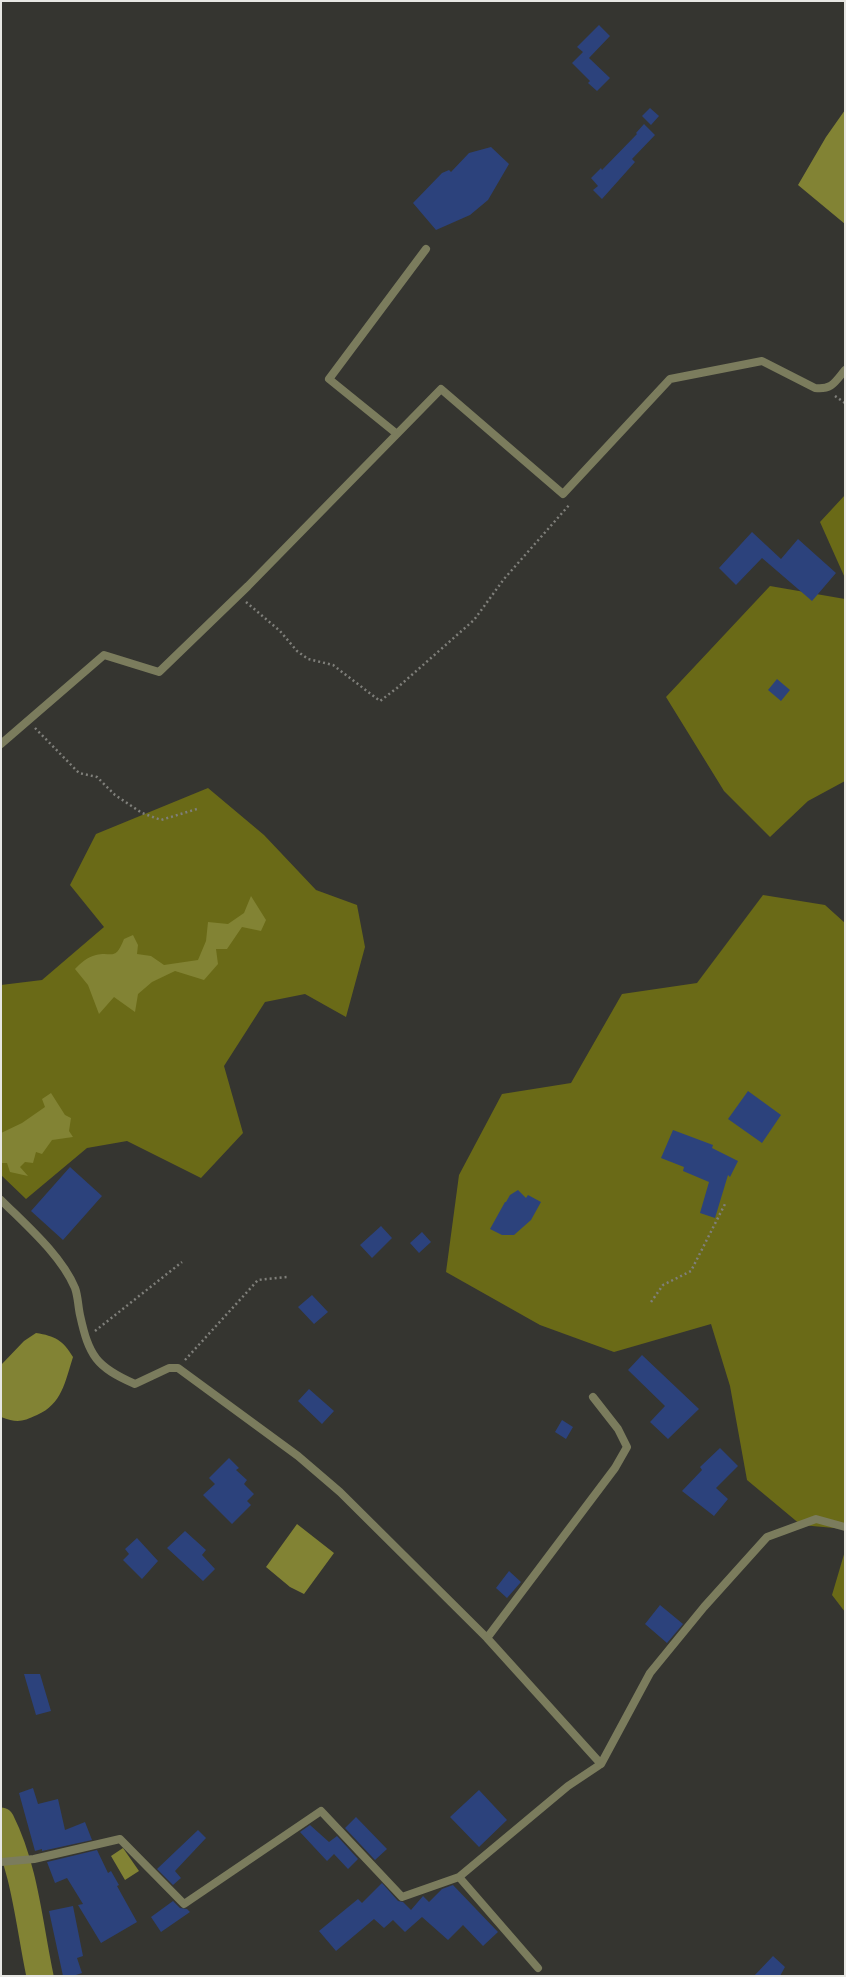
<!DOCTYPE html>
<style>
body{margin:0}
#map{position:relative;width:846px;height:1977px;overflow:hidden;background:#353530;font-family:"Fira Sans",sans-serif}
canvas{display:block}
.frame{position:absolute;inset:0;border:2px solid #e7e7e3;pointer-events:none}
</style>
<div id="map">
<canvas width="846" height="1977"></canvas>
<div class="frame"></div>
</div>
<script>
const c = document.querySelector('canvas').getContext('2d');
c.lineJoin = 'round';
function paint(path, color) {
  c.fillStyle = color;
  c.fill(path, 'evenodd');
}
function strokePath(path, color, width, dash) {
  c.strokeStyle = color;
  c.lineWidth = width;
  c.lineCap = dash ? 'butt' : 'round';
  c.setLineDash(dash || []);
  c.stroke(path);
}
paint(new Path2D(`
 M845,495V578L820,522Z
 M770,586L845,599V781L808,801L770,837L724,791L666,697Z
 M208,788L264,835L316,890L357,905L365,947L346,1017L305,994L265,1002L224,1066L243,1133L201,1178L127,1141L87,1148L26,1199L1,1175V985L42,980L104,927L70,885L96,834Z
 M763,895L825,905L845,923V1529L801,1525L747,1480L730,1386L711,1324L614,1352L540,1325L446,1272L459,1175L502,1094L571,1083L622,994L697,983Z
 M845,1551V1612L832,1595Z`), '#6a6a17');
paint(new Path2D(`
 M845,110V224L798,185L826,137Z
 M251,896L266,920L261,931L242,927L227,949H216L218,964L204,980L175,971L152,982L138,994L135,1012L114,997L99,1014L88,985L75,969C81,963 87,957 96,955C112,951 115,962 124,939L133,935L138,945L137,954L151,956L164,965L198,960L206,941L208,922L228,924L244,913Z
 M51,1093L65,1115L71,1118L69,1131L73,1137L52,1140L42,1154L36,1152L33,1163L25,1162L20,1167L28,1176L10,1172L7,1163H1V1133L22,1123L45,1107L42,1099Z
 M36,1333C55,1336 63,1340 73,1357C65,1382 62,1404 37,1415C22,1422 17,1423 1,1417V1365L24,1341Z
 M297,1524L334,1553L304,1594L290,1587L266,1567Z
 M123,1848L139,1871L125,1880L111,1856Z`), '#828334');
strokePath(new Path2D(`
 M1,1821C25,1869 29,1924 40,1976`), '#828334', 27);
paint(new Path2D(`
 M599,25L610,36L589,58L610,78L597,91L588,83L590,81L572,63L583,52L577,47Z
 M650,108L659,116L651,125L642,116Z
 M644,124L655,135L632,159L635,162L602,199L593,190L598,186L591,178L601,168L602,170L637,134L636,133Z
 M491,147L509,164L488,200L470,215L436,230L413,203L442,173L449,170L451,172L469,153Z
 M752,532L781,559L798,539L836,573L812,601L762,558L736,585L719,568Z
 M777,679L790,690L781,701L768,690Z
 M748,1091L781,1115L762,1143L728,1119Z
 M673,1130L713,1145L712,1148L738,1161L730,1177L728,1175L715,1218L700,1213L709,1182L683,1171L684,1167L661,1158Z
 M70,1167L102,1196L63,1240L31,1211Z
 M518,1190L526,1198L528,1195L541,1202L531,1220L514,1235H502L490,1229L505,1202H506L510,1195Z
 M381,1226L392,1238L372,1258L360,1245Z
 M422,1232L431,1242L419,1253L410,1243Z
 M312,1295L328,1312L314,1324L298,1307Z
 M642,1355L699,1409L668,1439L650,1422L665,1406L628,1370Z
 M309,1389L334,1411L322,1424L298,1401Z
 M562,1420L573,1427L566,1439L555,1432Z
 M720,1448L738,1466L716,1488L728,1499L714,1516L682,1491L702,1470L700,1467Z
 M229,1458L239,1468L236,1470L247,1480L244,1484L254,1494L247,1501L251,1505L232,1524L203,1495L215,1484L209,1478Z
 M185,1531L206,1550L202,1555L215,1569L203,1581L167,1548Z
 M137,1538L158,1561L142,1579L123,1560L129,1554L125,1549Z
 M509,1571L521,1582L507,1598L496,1588Z
 M660,1605L683,1624L667,1643L645,1624Z
 M24,1674H40L51,1711L36,1715Z
 M33,1788L38,1804L58,1799L65,1830L85,1822L92,1840L42,1851V1849L35,1851L19,1793Z
 M479,1790L507,1820L479,1847L450,1817Z
 M356,1817L387,1849L375,1860L345,1828Z
 M310,1825L329,1842L337,1836L358,1859L348,1869L334,1854L327,1861L300,1832Z
 M198,1830L206,1838L175,1871L181,1878L173,1885L157,1869Z
 M97,1850L108,1873L111,1871L119,1885L117,1886L137,1922L101,1943L78,1905L83,1904L67,1878L55,1883L47,1862Z
 M382,1883L398,1901L403,1902L411,1910L423,1896L429,1902L442,1889L453,1885L498,1932L483,1946L463,1925L448,1940L422,1917L405,1932L393,1920L384,1928L374,1919L336,1951L319,1931L358,1899L362,1903Z
 M173,1901L180,1908L187,1909L190,1912L161,1932L151,1917Z
 M73,1906L83,1956L77,1958L82,1973L73,1976H63L49,1911Z
 M773,1956L785,1967L780,1976H754Z`), '#2c427c');
strokePath(new Path2D(`
 M835,396L845,403
 M246,602L280,631L297,651L308,659L333,665L380,701L397,688L474,620L504,579L570,504
 M35,728L79,773L97,777L115,795L142,813L161,820L197,809
 M651,1302L663,1285L691,1271L725,1204
 M95,1331L182,1262
 M185,1360L258,1280L287,1277`), '#7f7f7a', 2.5, [2, 3]);
strokePath(new Path2D(`
 M397,434L329,379L426,249
 M1,744L104,655L159,672L248,586L441,389L563,494L670,379L762,361L815,388C832,390 835,382 845,370
 M1,1200C26,1225 61,1255 75,1288C78,1296 78,1306 80,1315C89,1356 96,1367 135,1384L169,1368H178L298,1456L340,1492L487,1638L601,1764
 M487,1638L615,1468L627,1447L618,1429L593,1397
 M1,1862L34,1859L120,1839L184,1904L321,1811L402,1897L459,1877L568,1786L601,1764L650,1673L704,1607L767,1537L816,1519L845,1527
 M459,1877L538,1968`), '#7b7c5d', 8);
</script>
